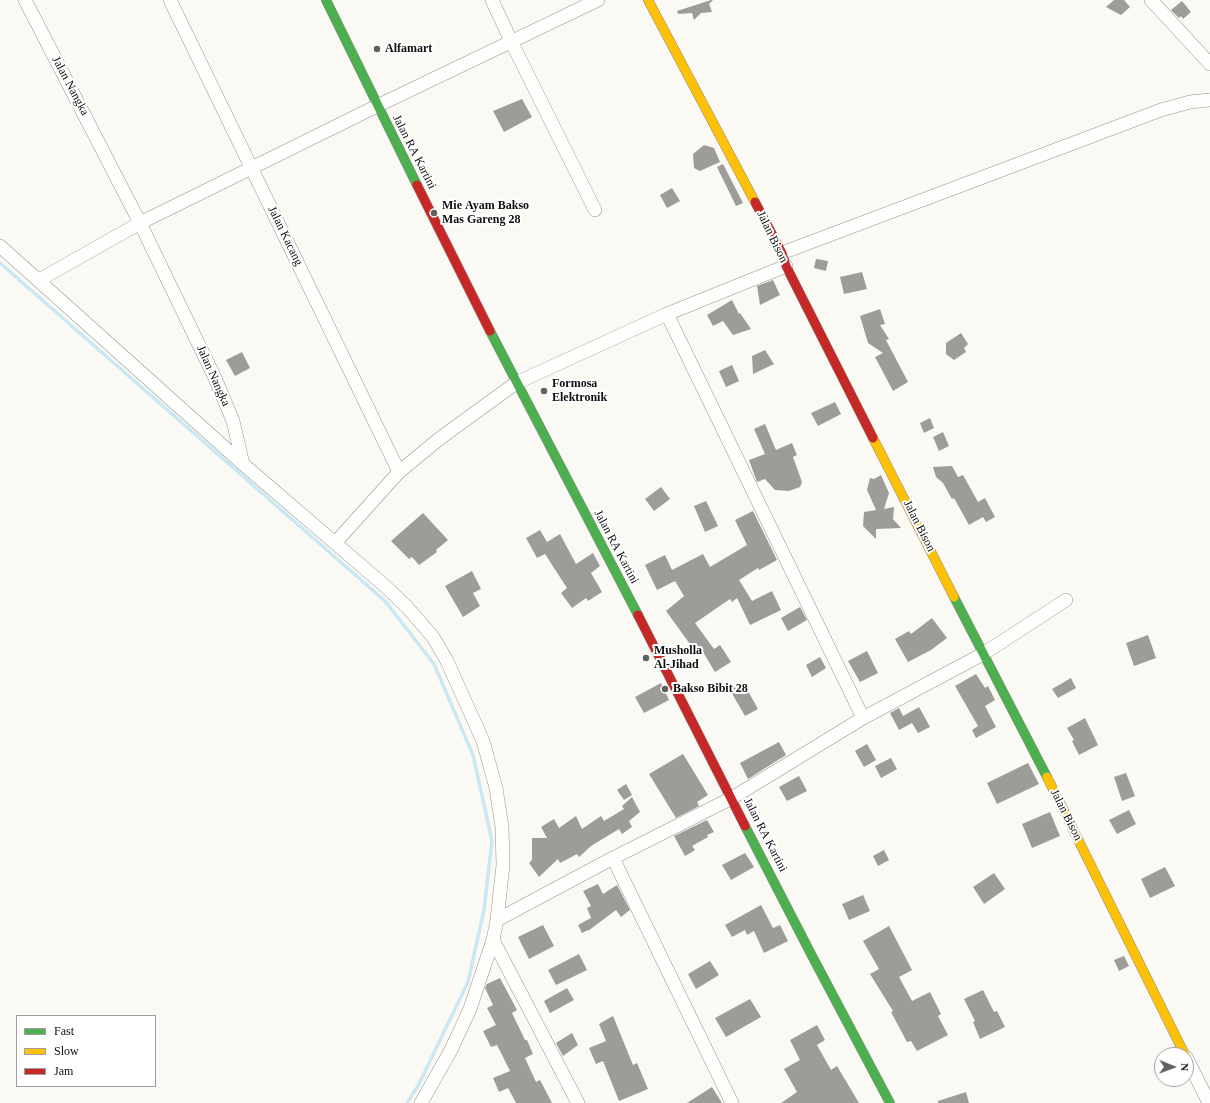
<!DOCTYPE html>
<style>
body{margin:0}
#map{position:relative;width:1210px;height:1103px;overflow:hidden;background:#faf9f4;font-family:Georgia,serif}
canvas{display:block}
.legend{position:absolute;left:16px;top:1015px;width:140px;height:72px;box-sizing:border-box;background:#fff;border:1px solid #9f9f9f;margin:0;padding:5px 7px;list-style:none;font-size:12px;color:#0e0e0e}
.legend li{display:flex;align-items:center;gap:8px;height:20px}
.legend b{width:20px;border:1px solid #9f9f9f}
.north{position:absolute;left:1154px;top:1047px;width:40px;height:40px;box-sizing:border-box;background:#fff;border:1px solid #9f9f9f;border-radius:50%;rotate:91deg;font-size:11px;font-weight:700;line-height:16px;text-align:center;color:#0e0e0e}
.north::after{content:'';display:block;margin:auto;width:14px;height:18px;background:#61605e;clip-path:polygon(50% 0,100% 100%,50% 72%,0 100%)}
</style>
<div id="map">
<canvas width="1210" height="1103"></canvas>
<ul class="legend">
<li><b style="height:5px;background:#4caf50"></b>Fast</li>
<li><b style="height:5px;background:#ffc107"></b>Slow</li>
<li><b style="height:5px;background:#c62828"></b>Jam</li>
</ul>
<div class="north">N</div>
</div>
<script>
const c = document.querySelector('canvas').getContext('2d');
c.lineJoin = 'round';
function strokePath(path, color, width, dash) {
  c.strokeStyle = color;
  c.lineWidth = width;
  c.lineCap = dash ? 'butt' : 'round';
  c.setLineDash(dash || []);
  c.stroke(path);
}
function paint(path, color) {
  c.fillStyle = color;
  c.fill(path, 'evenodd');
}
function label(font, color, halo, rows, align = 'center') {
  c.font = font + ' Georgia,serif';
  c.lineWidth = 4;
  c.setLineDash([]);
  c.textBaseline = 'middle';
  c.strokeStyle = halo;
  c.fillStyle = color;
  for (const [text, x, y, turn = 0] of rows) {
    c.save();
    c.translate(x, y);
    c.rotate((+turn || 0) * Math.PI / 180);
    c.textAlign = isNaN(turn) ? turn : align;
    if (halo) c.strokeText(text, 0, 0);
    c.fillText(text, 0, 0);
    c.restore();
  }
}
strokePath(new Path2D(`
 M0,263L385,601L434,664L473,755L492,841L484,910L468,982L418,1086L407,1103`), '#cae8f4', 3.5);
paint(new Path2D(`
 M711,0H713L709,4L712,12L701,13L694,20L692,13L678,14L677,11Z
 M1114,0H1124L1130,7L1121,15L1106,7Z
 M1182,1L1191,12L1183,19L1181,16L1179,18L1171,10Z
 M522,99L532,117L504,132L493,111Z
 M704,145L714,148L720,162L700,171L694,168L693,154Z
 M723,164L743,203L736,206L717,167Z
 M672,188L680,201L667,208L660,195Z
 M816,259L828,261L826,271L814,268Z
 M862,272L867,289L844,294L840,277Z
 M773,280L780,295L760,305L757,286Z
 M732,300L739,314L740,313L751,329L733,335L723,321L713,326L707,315Z
 M880,309L885,324L880,325L889,339L886,340L908,382L893,391L875,357L883,353L868,343L860,316Z
 M961,333L968,344L964,348L966,352L954,360L946,354V343Z
 M765,350L774,364L753,374L752,356Z
 M242,352L250,368L235,376L226,360Z
 M732,365L739,381L726,387L719,371Z
 M835,402L841,414L818,426L811,413Z
 M930,418L934,428L924,433L920,423Z
 M765,424L776,450L792,443L797,455L793,457L802,482L800,487L789,491L775,490L765,479L757,482L749,460L765,454L754,429Z
 M943,432L949,446L939,451L933,437Z
 M952,466L958,477L963,475L978,502L985,498L995,517L986,522L983,517L969,525L954,498L952,499L943,483L936,477L933,467Z
 M881,475L889,493L884,509L894,507L893,519L901,528L876,529V539L863,526L864,512L876,510L867,490L870,478L874,479Z
 M661,487L670,499L654,511L645,499Z
 M706,501L718,526L705,532L694,506Z
 M753,511L777,560L759,570L758,568L739,580L752,601L772,591L781,610L750,625L737,598L732,602L730,599L695,623L714,649L720,645L731,662L715,672L700,647L695,651L666,611L684,596L675,581L657,590L645,565L665,555L672,570L703,554L710,567L747,545L735,520Z
 M423,513L448,540L436,550L437,552L419,565L412,557L409,559L391,541Z
 M540,530L547,542L560,534L576,564L593,553L600,566L591,573L602,592L588,601L586,598L572,608L561,593L567,588L545,554L537,558L526,538Z
 M472,571L481,589L473,593L480,606L463,617L445,586Z
 M800,607L807,620L788,631L781,618Z
 M932,618L947,638L931,650L908,662L895,639L909,631L911,634Z
 M1148,635L1156,658L1134,666L1126,643Z
 M867,651L878,673L860,682L848,661Z
 M820,657L826,668L812,677L806,665Z
 M976,674L985,688L988,686L995,700L985,706L996,727L976,738L972,730L978,726L955,686Z
 M1071,678L1076,688L1058,698L1052,689Z
 M743,682L758,709L745,716L730,690Z
 M661,683L669,700L644,713L635,697Z
 M919,707L930,727L918,733L912,723L899,730L890,713L899,708L903,716Z
 M1085,718L1098,745L1079,755L1072,741L1074,740L1067,728Z
 M779,742L786,755L748,779L740,763Z
 M867,744L876,760L864,767L855,751Z
 M683,754L708,795L697,802L699,806L676,818L649,774Z
 M891,758L897,769L881,778L875,766Z
 M1028,763L1039,784L997,804L987,783Z
 M1126,773L1135,796L1122,801L1114,777Z
 M799,776L807,791L787,801L779,787Z
 M626,784L632,795L624,800L617,790Z
 M632,797L640,812L629,821L632,827L622,834L619,829L591,846L579,857L577,854L560,863L558,859L539,877L529,863L532,860V838H547L541,827L554,819L559,828L576,816L582,829L601,816L604,821L624,809L622,806Z
 M1129,810L1136,824L1117,834L1109,820Z
 M1050,812L1060,836L1032,848L1022,824Z
 M707,820L714,832L707,835L708,837L692,846L695,850L685,856L674,836Z
 M884,850L889,860L878,866L873,856Z
 M745,853L754,867L731,880L722,865Z
 M1165,867L1175,886L1150,898L1141,879Z
 M994,873L1005,889L984,904L973,887Z
 M598,884L603,894L617,885L630,910L621,917L616,910L588,931V930L582,933L578,925L591,918L587,908L591,906L583,891Z
 M863,895L870,911L849,920L842,904Z
 M761,905L773,928L780,925L788,941L764,953L754,931L747,935L745,930L732,937L725,925Z
 M543,925L554,946L529,959L518,937Z
 M889,926L912,970L899,977L912,1001L930,992L941,1014L938,1016L948,1035L917,1051L911,1041L907,1042L891,1012L893,1011L870,974L879,969L863,941Z
 M579,954L587,970L556,985L548,970Z
 M1124,956L1129,966L1119,971L1114,960Z
 M710,961L719,975L696,989L688,974Z
 M500,978L517,1010L512,1013L525,1040H527L533,1054L525,1058L536,1082L540,1080L552,1103H516L508,1088L499,1092L493,1078L510,1071L497,1045L491,1047L483,1031L496,1025L487,1008L493,1005L485,988L487,984Z
 M567,988L574,1000L550,1013L544,1001Z
 M983,990L994,1012L997,1011L1005,1027L980,1039L973,1022L975,1021L964,999Z
 M750,999L761,1017L726,1037L715,1018Z
 M613,1016L633,1065L637,1063L648,1089L619,1101L603,1061L596,1064L589,1048L606,1041L599,1024Z
 M817,1025L825,1040L817,1045L831,1070L837,1066L859,1103H781L797,1092L784,1069L800,1060L790,1040Z
 M572,1033L578,1045L563,1056L556,1043Z
 M712,1087L722,1103H687Z
 M966,1092L969,1103H938V1101Z`), '#9e9c99');
const street = new Path2D(`
 M25,0L140,223L215,378L233,421L243,464
 M170,0L399,472
 M492,0L511,41L595,210
 M1151,0L1210,64
 M0,246L243,464L385,586L407,607L433,637L447,661L483,741L496,788L502,827L503,865L497,920L493,940L470,1009L451,1050L421,1103
 M782,253L1161,110L1190,102L1210,100
 M39,280L140,223L377,106L598,0
 M667,314L863,718
 M335,543L399,472L439,439L516,383L667,314L786,266
 M613,858L732,1103
 M497,920L613,858L732,798L863,718L983,654L1066,600
 M493,940L578,1103
 M1186,1057L1209,1103`);
const fast = new Path2D(`
 M326,0L417,185
 M490,331L638,615
 M954,597L1047,777
 M745,826L811,954L890,1103`);
const slow = new Path2D(`
 M648,0L755,202
 M873,438L954,597
 M1047,777L1185,1055`);
const jam = new Path2D(`
 M417,185L490,331
 M755,202L782,253L786,266L873,438
 M638,615L745,826`);
strokePath(street, '#949492', 14);
strokePath(fast, '#8b8a88', 10);
strokePath(slow, '#8b8a88', 10);
strokePath(jam, '#8b8a88', 10);
strokePath(street, '#fefefd', 13);
strokePath(fast, '#4caf50', 9);
strokePath(slow, '#ffc107', 9);
strokePath(jam, '#c62828', 9);
for (const [x, y, r, color] of [
 [377,49,4,"#61605e"],
 [434,213,4,"#61605e"],
 [544,391,4,"#61605e"],
 [646,658,4,"#61605e"],
 [665,689,4,"#61605e"]
]) {
  const dot = new Path2D();
  dot.arc(x, y, r, 0, 2 * Math.PI);
  c.fillStyle = color;
  c.fill(dot);
  strokePath(dot, '#fff', 1.5);
}
label('bold 12px', '#0e0e0e', '#fff', [
 ["Alfamart",385,49],
 ["Mie Ayam Bakso",442,206],
 ["Mas Gareng 28",442,220],
 ["Formosa",552,384],
 ["Elektronik",552,398],
 ["Musholla",654,651],
 ["Al-Jihad",654,665],
 ["Bakso Bibit 28",673,689]
], 'left');
label('12px', '#0e0e0e', '#fff', [
 ["Jalan Nangka",70,86,62],
 ["Jalan RA Kartini",414,152,63],
 ["Jalan Kacang",285,236,64],
 ["Jalan Bison",772,237,64],
 ["Jalan Nangka",213,376,66],
 ["Jalan Bison",919,526,63],
 ["Jalan RA Kartini",616,547,62],
 ["Jalan Bison",1066,815,63],
 ["Jalan RA Kartini",765,835,63]
]);
</script>
